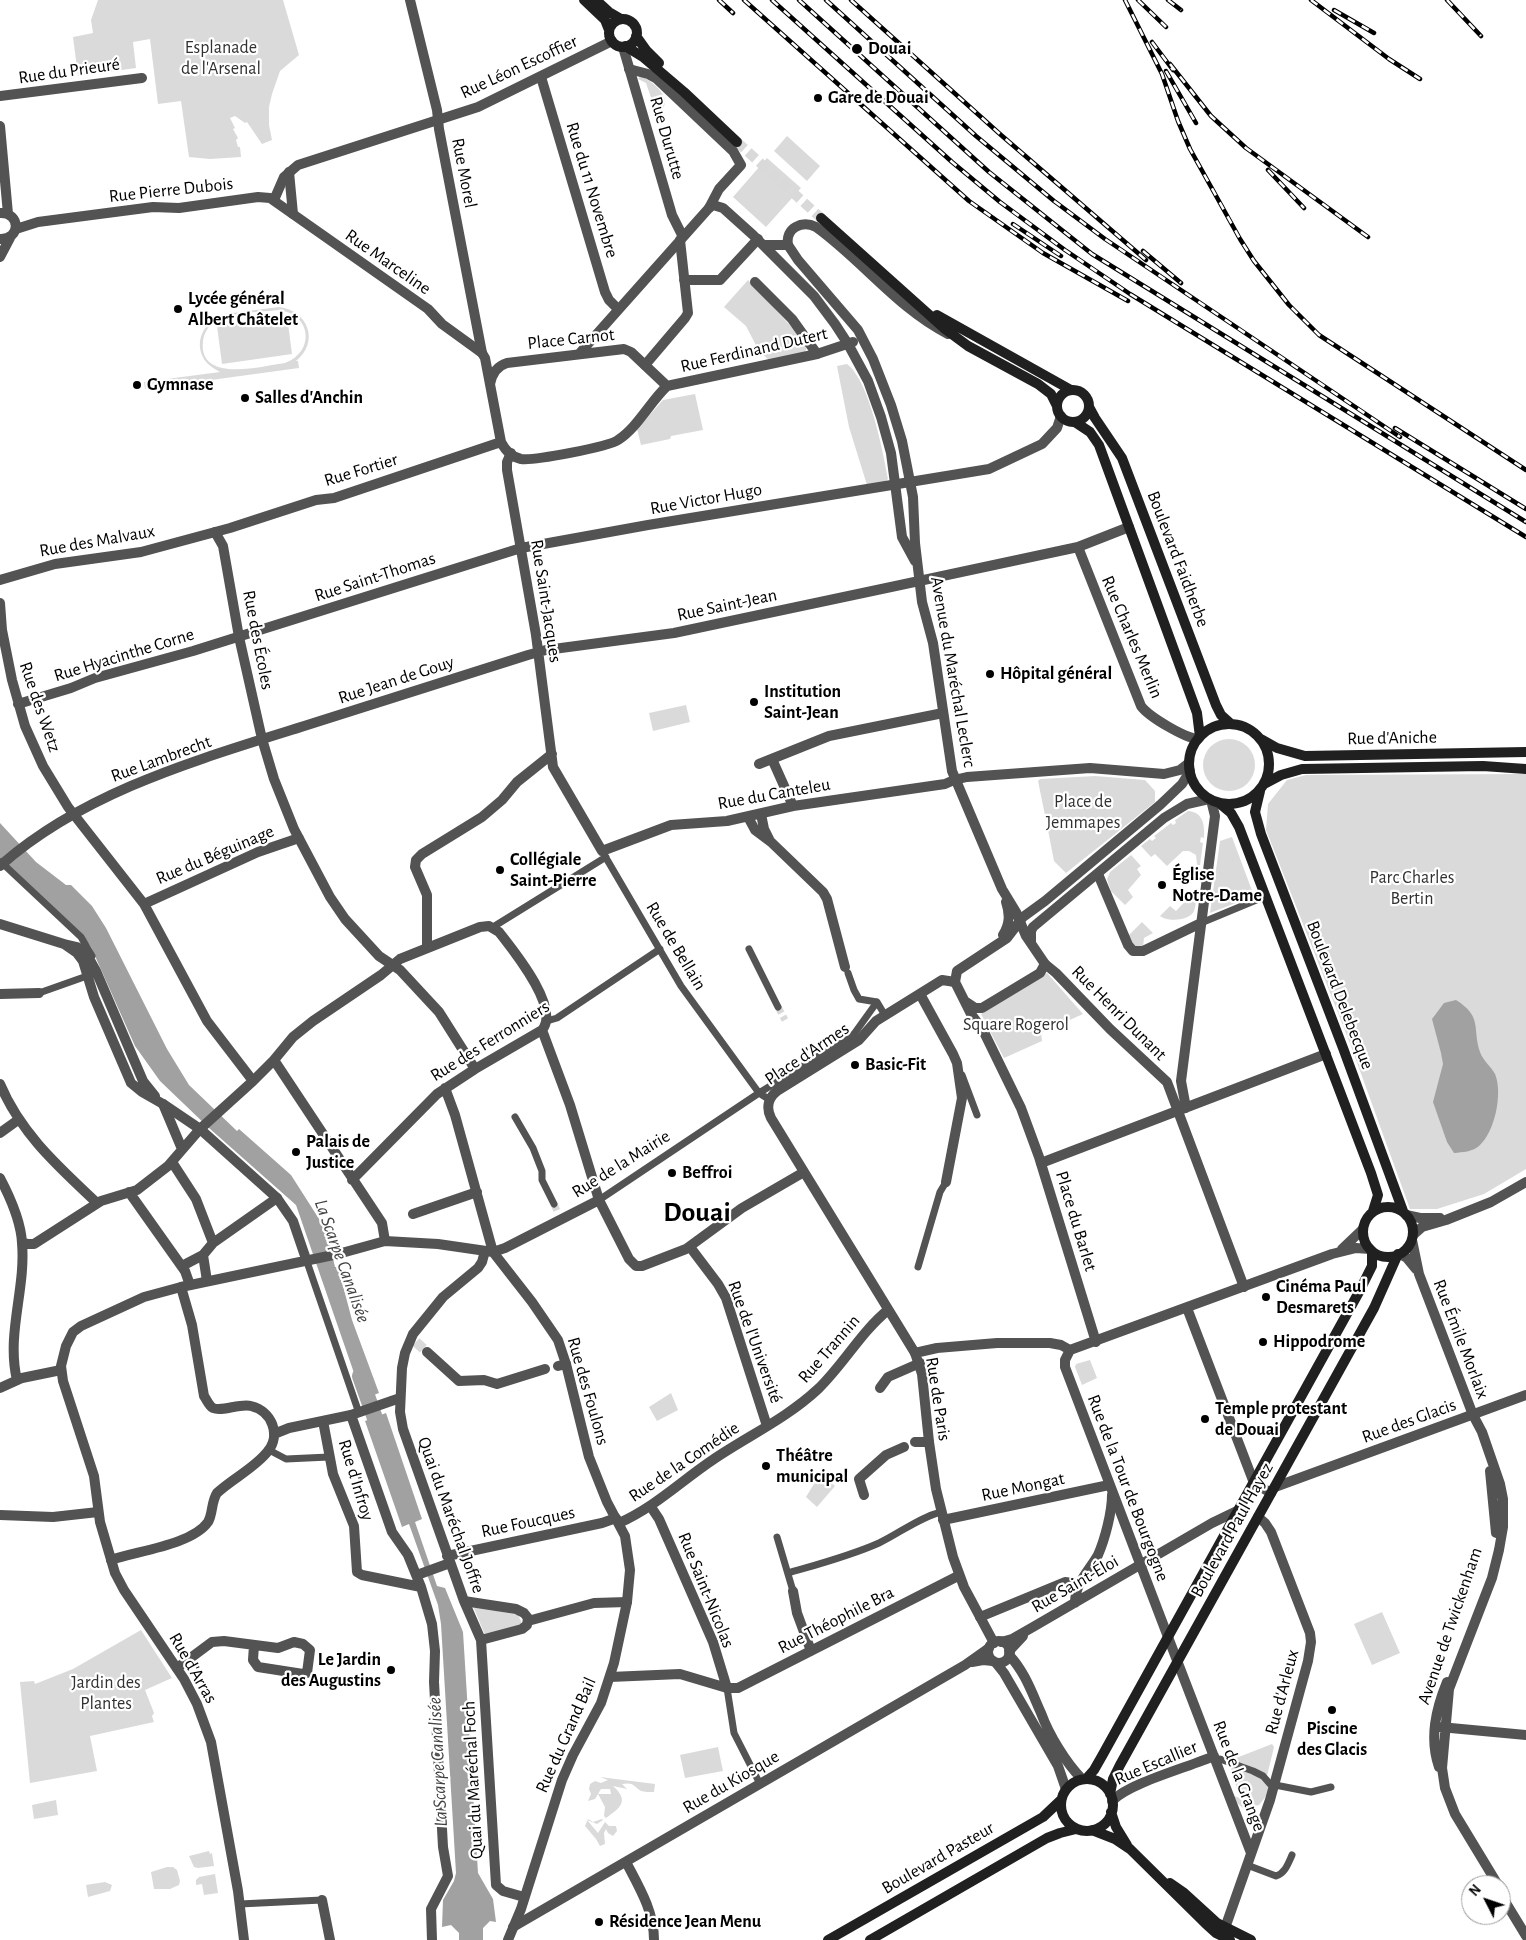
<!DOCTYPE html>
<meta charset="utf-8">
<style>
body{margin:0}
#map{position:relative;width:1526px;height:1940px;overflow:hidden;background:#fff;font-family:"Alegreya Sans",sans-serif}
canvas{display:block}
.north{position:absolute;left:1461px;top:1875px;width:50px;height:50px;box-sizing:border-box;background:#fff;border:1px solid #999;border-radius:50%;rotate:311deg;font-size:14px;font-weight:700;line-height:20px;text-align:center;color:#000}
.north::after{content:'';display:block;margin:auto;width:18px;height:22px;background:#000;clip-path:polygon(50% 0,100% 100%,50% 72%,0 100%)}
</style>
<div id="map">
<canvas width="1526" height="1940"></canvas>
<div class="north">N</div>
</div>
<script>
const c = document.querySelector('canvas').getContext('2d');
c.lineJoin = 'round';
function paint(path, color) {
  c.fillStyle = color;
  c.fill(path, 'evenodd');
}
function strokePath(path, color, width, dash) {
  c.strokeStyle = color;
  c.lineWidth = width;
  c.lineCap = dash ? 'butt' : 'round';
  c.setLineDash(dash || []);
  c.stroke(path);
}
function label(font, color, halo, rows, align = 'center') {
  c.font = font + ' "Alegreya Sans",sans-serif';
  c.lineWidth = 4.5;
  c.setLineDash([]);
  c.textBaseline = 'middle';
  c.strokeStyle = halo;
  c.fillStyle = color;
  for (const [text, x, y, turn = 0] of rows) {
    c.save();
    c.translate(x, y);
    c.rotate((+turn || 0) * Math.PI / 180);
    c.textAlign = isNaN(turn) ? turn : align;
    if (halo) c.strokeText(text, 0, 0);
    c.fillText(text, 0, 0);
    c.restore();
  }
}
paint(new Path2D(`
 M98,0H283L299,55L280,71L272,94L269,107V125L272,140L262,144L247,122L245,123L235,116L230,118L235,128L233,129L238,138L236,140L238,147H240L241,157L210,159L189,157L181,101L158,104L150,39L133,42L136,68L78,76L73,37L93,33L91,20Z
 M640,76C653,80 679,104 656,112L646,83L638,79Z
 M787,136L820,166L807,181L774,151Z
 M767,158L801,188L766,227L733,197Z
 M748,280L799,335L806,344V350L804,353L770,361L759,351L746,326L724,307Z
 M279,307C308,310 320,342 296,361H298L299,368L145,389L144,382L220,372C216,370 211,367 207,363C191,344 204,320 225,314ZM279,310C312,314 315,352 285,363C262,366 198,384 203,341C204,332 210,323 218,320C233,312 262,312 279,310Z
 M287,316L292,354L222,364L217,326Z
 M847,364C869,380 883,451 888,479L885,482L867,485L849,427L837,366Z
 M695,394L703,430L671,436L670,439L641,445L637,429L663,400Z
 M686,705L690,722L653,731L649,713Z
 M1203 765a26 26 0 1 1 52 0a26 26 0 1 1-52 0Z
 M1526,774V1169L1484,1194L1437,1209H1410L1351,1046L1266,830L1268,804L1287,780L1306,775Z
 M1095,776L1145,780L1155,791V802L1066,873L1054,861L1048,830L1050,829L1049,825H1047L1038,781L1040,779Z
 M1188,811C1203,812 1205,825 1204,838L1201,837L1200,842L1203,843L1200,865H1197L1196,855L1189,851H1183L1167,866L1155,854L1151,857L1141,846L1150,839L1152,841L1156,838L1154,836L1171,823L1173,825L1176,823L1175,820Z
 M1232,837L1254,896L1210,913L1220,841Z
 M1131,855L1141,866L1137,869L1141,875L1128,890L1133,897L1125,905L1111,891L1107,879L1110,872Z
 M1193,893L1197,894C1196,899 1196,906 1194,911C1190,921 1167,922 1160,916L1170,906L1176,911Z
 M1142,922L1153,933L1144,938L1143,947L1137,949L1127,937Z
 M1047,973L1083,1014L1041,1033L1042,1041L1004,1058L981,1014Z
 M1090,1360L1097,1378L1082,1385L1075,1367L1076,1364Z
 M671,1393L678,1410L657,1421L649,1407Z
 M820,1474L835,1486L817,1507L806,1497Z
 M473,1606L518,1615L521,1621V1626L485,1635Z
 M1382,1612L1400,1653L1372,1665L1354,1624Z
 M141,1630L172,1678L145,1690L154,1713L152,1716L154,1722L90,1736L97,1771L30,1783L20,1682L34,1681L35,1684L73,1669Z
 M1272,1744L1274,1747L1267,1776L1272,1782L1267,1795L1259,1805L1243,1808L1237,1803L1234,1796L1240,1798L1230,1766L1231,1760Z
 M718,1747L723,1771L685,1778L680,1755Z
 M600,1777L655,1784L654,1792C650,1792 644,1792 641,1791C633,1786 634,1782 622,1784L627,1789L613,1786C630,1801 620,1808 606,1818L604,1816L605,1807L598,1794H611L610,1789H601L595,1799L588,1801L591,1794L589,1789L590,1784L595,1781L601,1783L608,1780Z
 M56,1800L58,1815L34,1819L32,1805Z
 M588,1819L593,1822L602,1819L603,1820L597,1824L587,1820L598,1833L605,1822L609,1826H616L617,1831L613,1836L608,1833L606,1829L604,1833L605,1844L600,1846L596,1839L585,1826Z
 M209,1851L210,1854L212,1853L214,1866L198,1868L194,1867L189,1856Z
 M167,1867H173L177,1870L180,1881L179,1885L170,1889H154L151,1872Z
 M215,1874L218,1893L204,1895L202,1884L196,1885V1880L199,1877Z
 M105,1882L112,1885L110,1891L88,1897L86,1885Z`), '#dadada');
paint(new Path2D(`
 M0,823L36,862L66,885H71L92,906L106,928L167,1049L189,1085L237,1131L239,1129L291,1175L321,1222L330,1246L335,1267H338L352,1320L379,1393L363,1399L296,1205L209,1128L160,1081L135,1046L91,947L81,933L0,859Z
 M1456,1000C1483,1017 1472,1028 1480,1052C1483,1061 1491,1066 1495,1074C1503,1093 1495,1132 1479,1146C1472,1152 1463,1152 1454,1153L1447,1142L1433,1102L1443,1064L1441,1053L1432,1019L1444,1003Z
 M386,1413L422,1519L415,1522L437,1586L445,1588L463,1632L478,1873L493,1899L496,1922L490,1921L483,1928V1940H459V1933L451,1925L442,1927L443,1900L454,1881L456,1873L441,1624L438,1605L409,1524L402,1527L365,1421Z`), '#a1a1a1');
strokePath(new Path2D(`
 M360,1376L382,1438`), '#a1a1a1', 16);
strokePath(new Path2D(`
 M778,1007L785,1020
 M554,1204L557,1211`), '#d9d9d9', 7, [7, 3.5]);
strokePath(new Path2D(`
 M416,1342L427,1352`), '#d9d9d9', 10, [10, 5]);
strokePath(new Path2D(`
 M737,142L821,218`), '#d9d9d9', 10, [10, 5]);
strokePath(new Path2D(`
 M602,851L681,986L759,1093L770,1100
 M1,862L81,937L92,956
 M1201,923L1266,896
 M493,927L606,857
 M749,949L778,1007
 M848,973L854,990L859,999L877,1002L883,1012
 M39,993L87,976
 M547,1021L557,1018L660,949
 M962,1075L977,1115
 M515,1117L533,1148L542,1171V1180L554,1204
 M599,1200L759,1093L854,1034L877,1002
 M306,1259L359,1413
 M918,1267L940,1192L946,1182
 M269,1450L286,1459L329,1457
 M777,1537L793,1591
 M788,1573C819,1564 850,1556 879,1543C900,1533 918,1518 941,1512
 M727,1688L734,1733L760,1784
 M1215,1761L1220,1759L1253,1771L1263,1776L1270,1784L1311,1792L1331,1787
 M1247,1865L1276,1876C1285,1873 1288,1864 1292,1855
 M240,1904L322,1900`), '#535353', 7);
strokePath(new Path2D(`
 M410,0L437,110L439,129L482,353
 M629,69L648,74L657,79L733,151L741,165L719,189L709,208
 M541,77L605,292L609,300L618,309
 M0,96L142,78
 M289,172L293,214
 M788,245C785,228 802,220 816,227C862,260 897,308 948,334
 M684,280H720L758,239
 M755,282L792,319L817,354
 M645,365L685,318L688,313L680,240
 M511,453L507,462V470L536,635L553,767L602,851L671,825L727,821L793,806L945,784L954,780L967,777L1090,768L1164,774L1180,770L1189,763
 M215,532L223,546L239,637L262,739L274,779L294,829L330,897L345,919L379,956L400,970L439,1012L475,1069
 M1078,547L1141,706C1149,717 1185,738 1198,739
 M0,603L2,630L12,680L25,726L43,766L68,807L144,904L207,1021L253,1081
 M18,704L71,688L95,678L193,651L521,548L648,525L989,469L1042,444L1057,428L1061,416
 M772,759L793,806
 M759,764L829,736L943,713
 M761,814L764,829L769,839
 M748,817L755,830L771,842L823,892L827,899L845,967
 M0,866C83,792 197,760 301,727C377,703 453,679 528,655L546,650L674,633L891,587L1078,547L1129,527
 M1098,874L1128,945L1133,951H1143L1201,923
 M144,904L258,852L299,838
 M427,947V895L415,867L416,860L422,854L482,817L502,800L517,782L552,754
 M1045,964L1056,973L1110,1029L1167,1082L1244,1287
 M0,994L39,993
 M920,994L953,1054L957,1063L962,1098L946,1182
 M542,1030L570,1105L599,1200L629,1259L636,1266H642L686,1249L742,1208L804,1172
 M274,1060L382,1223L385,1241
 M0,1084C21,1134 59,1167 97,1203
 M445,1088L455,1115L493,1252L505,1248L599,1200
 M163,1104L182,1149
 M1186,1108L1181,1081L1215,816L1211,800
 M0,1133L18,1120
 M172,1162L196,1199L213,1243
 M1041,1163L1326,1054
 M0,1178C10,1197 21,1222 22,1243C26,1289 6,1334 17,1380
 M129,1192L185,1271L190,1285
 M413,1214L477,1192
 M1406,1215L1420,1218H1440
 M1413,1235L1422,1227L1446,1220L1491,1202L1526,1182
 M1412,1240L1419,1274L1473,1415L1482,1432L1500,1484L1503,1499V1527L1499,1550L1492,1578L1449,1689L1442,1768L1445,1788L1455,1814L1498,1885
 M22,1242L27,1244H34L101,1201L137,1190L168,1166L200,1129L253,1081L274,1060L293,1037L313,1021L381,975L400,959L480,927L489,926L499,932C513,950 561,1008 542,1030L475,1069L437,1094L352,1180
 M690,1247L718,1284L726,1298L767,1426
 M485,1251L482,1262L478,1268L443,1297L413,1334L405,1353L402,1368L400,1412L403,1429L464,1601L481,1640L496,1885L503,1891L524,1897
 M1400,1254L1407,1258L1416,1269
 M203,1255L207,1281
 M182,1266L203,1255L213,1243L277,1198
 M1187,1308L1254,1483L1271,1493
 M427,1352L459,1381L484,1380L497,1384L545,1369
 M915,1353L771,1118C766,1108 768,1098 777,1091L859,1040L876,1021L942,980L955,982
 M558,1366L566,1364
 M0,1388L22,1378L61,1370
 M880,1388L888,1377L920,1363
 M351,1415L392,1532L408,1555L421,1587L432,1624L435,1651L434,1682L443,1847L448,1876L431,1909L432,1940
 M323,1421L333,1474L354,1526L357,1572L362,1575L421,1587
 M274,1434L289,1428L351,1415L400,1398
 M915,1442H929
 M1490,1471L1496,1533
 M1275,1487L1526,1395
 M864,1495L859,1479L886,1455L904,1447
 M651,1507L659,1519L713,1642L727,1688
 M0,1515L53,1517L98,1512
 M943,1520L1109,1485
 M619,1523C655,1507 681,1481 714,1459C748,1436 787,1418 818,1389C843,1365 861,1332 888,1310
 M447,1556L602,1523L616,1518
 M111,1560C136,1551 192,1545 208,1522C213,1514 211,1502 217,1493C233,1478 255,1468 268,1451C281,1435 272,1411 251,1406C240,1403 222,1412 213,1408C209,1406 207,1400 204,1396L192,1325L181,1287
 M417,1575L450,1563
 M793,1591L797,1613L811,1651
 M464,1601L516,1609L524,1613L528,1618L527,1625L522,1629L481,1640
 M1075,1603C1075,1583 1089,1571 1098,1555C1105,1539 1112,1512 1112,1495
 M980,1617L1065,1582L1079,1584
 M528,1621L594,1603L627,1602
 M1168,1637L1251,1853
 M1001,1642L1012,1639L1033,1627L1212,1523L1239,1510
 M1009,1651L1023,1636
 M972,1662L983,1660L993,1661
 M177,1668L212,1642L224,1641L278,1648L294,1642L303,1644L310,1650L307,1673L303,1674L258,1667L253,1660L254,1645
 M610,1677L680,1674L727,1688H738L958,1576
 M1440,1727L1526,1735
 M1439,1767C1429,1738 1436,1709 1447,1682
 M1112,1801C1129,1783 1189,1767 1214,1756
 M626,1862C639,1887 654,1911 654,1940
 M1501,1891L1506,1903L1526,1936
 M322,1900L330,1940
 M513,1927L965,1665L989,1648
 M1225,1928L1270,1800L1308,1661L1311,1642L1310,1633L1271,1532L1265,1523L1258,1517`), '#535353', 10);
strokePath(new Path2D(`
 M623,47L672,215L683,237
 M0,126L8,214
 M274,200L284,177L298,165L478,107L612,41
 M0,213C21,212 21,240 0,239
 M16,229L38,222L153,207L179,208L258,197L270,198L428,309L442,324L482,353L485,358L501,442C505,450 512,457 521,459C533,461 608,447 618,440C637,428 650,402 667,386
 M763,245H788L798,260L858,330L873,359L891,405L902,441L913,497L915,543L922,602L933,643L952,771L1002,889L1016,912L1026,936L1045,964L1040,973L982,1008H975L966,1002
 M0,257L10,238
 M579,354L709,208L713,205L723,208L753,235L814,296L835,324L848,344L868,381L881,417L891,453L902,537L915,561
 M490,384C492,374 497,366 507,363L624,349L631,352L667,386
 M667,386L817,354L853,342
 M0,580L55,564L141,552L230,528L316,500L334,498L501,442
 M0,924L64,944L77,947L86,953L96,971L143,1081L155,1096
 M1003,935C1010,924 1010,914 1006,902
 M1031,942V931L1033,927L1164,818L1187,804L1209,799
 M64,944L77,953L83,961L94,997L131,1083L142,1092L163,1104L200,1129L277,1198L293,1221L306,1259
 M980,1024L1021,1108L1039,1157L1096,1342
 M982,1029L971,1014L955,982L957,971L1007,938L1023,917L1045,901L1160,805L1182,784L1190,771
 M1342,1249L1363,1229
 M1070,1350L1332,1254L1356,1248L1370,1249
 M1070,1350L1065,1360V1367L1168,1637
 M988 1652a11 11 0 1 1 22 0a11 11 0 1 1-22 0Z
 M994,1643L964,1587L953,1557L936,1489L929,1442L922,1374L915,1353L937,1348L997,1343H1050L1061,1345L1070,1350
 M1009,1655C1025,1672 1032,1693 1041,1713C1049,1735 1066,1763 1082,1779
 M996,1663L1004,1673L1058,1766L1066,1789
 M244,1940L238,1891L211,1742L197,1704L184,1679L124,1590L115,1573L100,1522L94,1476L63,1381L61,1366L66,1346L73,1332L81,1326L144,1297L181,1287L338,1254L385,1241L438,1244L493,1252L532,1302L558,1340L566,1364L589,1457L607,1502L625,1536L630,1570L627,1602L614,1663L601,1703L573,1755L562,1780L521,1909L508,1940`), '#535353', 10);
strokePath(new Path2D(`
 M584,0L605,20L609,30
 M596,0L609,12L621,19
 M609 33a14 14 0 1 1 28 0a14 14 0 1 1-28 0Z
 M636,36L646,50L659,63
 M625,46L643,57L684,92L737,142
 M821,218L945,329L968,346L1038,384L1051,394L1057,406
 M937,315L1071,390
 M1057 406a16 16 0 1 1 32 0a16 16 0 1 1-32 0Z
 M1089,407L1095,418L1122,458L1216,705L1221,715L1231,724
 M1075,422L1090,432L1099,445L1197,713L1200,737
 M1189 764a40 40 0 1 1 80 0a40 40 0 1 1-80 0Z
 M1261,739L1277,748L1305,756L1526,752
 M1264,784L1281,775L1302,769L1483,766L1526,769
 M1260,791L1255,812L1261,834L1343,1048L1403,1211
 M1219,803L1231,813L1239,827L1371,1173L1378,1195L1373,1211
 M1363 1232a25 25 0 1 1 50 0a25 25 0 1 1-50 0Z
 M1086,1779L1094,1770L1102,1756L1359,1292L1372,1266V1251
 M1061 1805a26 26 0 1 1 52 0a26 26 0 1 1-52 0Z
 M1110,1794L1113,1779L1120,1765L1374,1308L1398,1254
 M1111,1812L1116,1827L1127,1845
 M1092,1830L1115,1839L1130,1849L1205,1923L1216,1933L1230,1940
 M1170,1883L1183,1892L1217,1923L1251,1940
 M828,1940L1043,1817L1061,1800
 M870,1940L1047,1838L1060,1833L1076,1829`), '#202020', 10);
const rail = new Path2D(`
 M719,0L733,13
 M744,0L969,201L1043,253L1128,301
 M772,0L952,162L1000,202L1065,250L1130,294L1526,537
 M799,0L989,172L1092,254L1526,522
 M826,0L976,136L1054,201L1105,239L1400,437
 M851,0L1001,135L1146,260
 M1125,0L1162,74L1178,121L1190,149L1240,239L1254,261L1289,305L1319,335L1526,470
 M1138,0L1166,27
 M1168,0L1181,10
 M1311,0L1389,59L1420,79
 M1447,0L1481,36
 M1334,10L1374,33
 M1152,42L1173,70
 M1170,64L1211,116L1246,148L1368,237
 M1166,71L1196,123
 M1268,170L1304,208
 M1013,224L1061,256
 M1143,251L1181,283
 M1395,428L1526,509`);
strokePath(rail, '#000', 4.5);
strokePath(rail, '#fff', 2.5, [8]);
for (const [x, y, r, color] of [
 [857,49,6,"#000"],
 [818,98,5,"#000"],
 [178,309,5,"#000"],
 [137,385,5,"#000"],
 [245,398,5,"#000"],
 [990,674,5,"#000"],
 [754,702,5,"#000"],
 [500,870,5,"#000"],
 [1162,885,5,"#000"],
 [855,1065,5,"#000"],
 [296,1152,5,"#000"],
 [672,1173,5,"#000"],
 [1266,1297,5,"#000"],
 [1263,1342,5,"#000"],
 [1205,1419,5,"#000"],
 [766,1466,5,"#000"],
 [391,1670,5,"#000"],
 [1332,1710,5,"#000"],
 [599,1922,5,"#000"]
]) {
  const dot = new Path2D();
  dot.arc(x, y, r, 0, 2 * Math.PI);
  c.fillStyle = color;
  c.fill(dot);
  strokePath(dot, '#fff', 2);
}
label('18px', '#313131', '#fff', [
 ["Esplanade",221,48],
 ["de l'Arsenal",221,69],
 ["Place de",1083,802],
 ["Jemmapes",1083,823],
 ["Parc Charles",1412,878],
 ["Bertin",1412,899],
 ["Square Rogerol",1016,1025],
 ["Jardin des",106,1683],
 ["Plantes",106,1704]
]);
label('bold 18px', '#000', '#fff', [
 ["Douai",868,49],
 ["Gare de Douai",828,98],
 ["Lycée général",188,299],
 ["Albert Châtelet",188,320],
 ["Gymnase",147,385],
 ["Salles d'Anchin",255,398],
 ["Hôpital général",1000,674],
 ["Institution",764,692],
 ["Saint-Jean",764,713],
 ["Collégiale",510,860],
 ["Saint-Pierre",510,881],
 ["Église",1172,875],
 ["Notre-Dame",1172,896],
 ["Basic-Fit",865,1065],
 ["Palais de",306,1142],
 ["Justice",306,1163],
 ["Beffroi",682,1173],
 ["Cinéma Paul",1276,1287],
 ["Desmarets",1276,1308],
 ["Hippodrome",1273,1342],
 ["Temple protestant",1215,1409],
 ["de Douai",1215,1430],
 ["Théâtre",776,1456],
 ["municipal",776,1477],
 ["Le Jardin",381,1660,"right"],
 ["des Augustins",381,1681,"right"],
 ["Piscine",1332,1729,"center"],
 ["des Glacis",1332,1750,"center"],
 ["Résidence Jean Menu",609,1922]
], 'left');
label('18px', '#000', '#fff', [
 ["Rue Léon Escoffier",519,67,-25],
 ["Rue du Prieuré",69,71,-8],
 ["Rue Durutte",667,138,74],
 ["Rue Morel",464,173,79],
 ["Rue Pierre Dubois",171,190,-6],
 ["Rue du 11 Novembre",592,190,73],
 ["Rue Marceline",388,262,35],
 ["Place Carnot",571,339,-6],
 ["Rue Ferdinand Dutert",754,350,-13],
 ["Rue Fortier",361,470,-17],
 ["Rue Victor Hugo",706,499,-10],
 ["Rue des Malvaux",97,541,-10],
 ["Boulevard Faidherbe",1178,559,69],
 ["Rue Saint-Thomas",375,577,-18],
 ["Rue Saint-Jacques",546,601,81],
 ["Rue Saint-Jean",727,605,-12],
 ["Rue Charles Merlin",1132,637,67],
 ["Rue des Écoles",258,640,79],
 ["Rue Hyacinthe Corne",124,655,-17],
 ["Avenue du Maréchal Leclerc",953,672,80],
 ["Rue Jean de Gouy",396,680,-18],
 ["Rue des Wetz",40,707,71],
 ["Rue d'Aniche",1392,738,-1],
 ["Rue Lambrecht",161,759,-20],
 ["Rue du Canteleu",774,794,-10],
 ["Rue du Béguinage",215,855,-23],
 ["Rue de Bellain",676,946,59],
 ["Boulevard Delebecque",1340,995,69],
 ["Rue Henri Dunant",1119,1013,45],
 ["Rue des Ferronniers",490,1041,-32],
 ["Place d'Armes",807,1054,-34],
 ["Rue de la Mairie",621,1164,-32],
 ["Place du Barlet",1076,1221,73],
 ["Rue Émile Morlaix",1461,1339,69],
 ["Rue de l'Université",755,1342,70],
 ["Rue Trannin",829,1349,-49],
 ["Rue des Foulons",588,1391,74],
 ["Rue de Paris",938,1399,81],
 ["Rue des Glacis",1409,1421,-20],
 ["Rue de la Comédie",684,1462,-34],
 ["Rue d'Infroy",356,1480,73],
 ["Rue Mongat",1023,1487,-12],
 ["Rue de la Tour de Bourgogne",1128,1488,69],
 ["Quai du Maréchal Joffre",451,1515,70],
 ["Rue Foucques",528,1522,-12],
 ["Boulevard Paul Hayez",1232,1530,-61],
 ["Rue Saint-Éloi",1075,1584,-30],
 ["Rue Saint-Nicolas",706,1590,68],
 ["Rue Théophile Bra",836,1620,-27],
 ["Avenue de Twickenham",1450,1626,-71],
 ["Rue d'Arras",193,1668,60],
 ["Rue d'Arleux",1282,1692,-75],
 ["Rue du Grand Bail",566,1735,-66],
 ["Rue Escallier",1156,1763,-23],
 ["Rue de la Grange",1239,1776,69],
 ["Quai du Maréchal Foch",473,1780,-93],
 ["Rue du Kiosque",731,1782,-30],
 ["Boulevard Pasteur",938,1858,-30]
]);
label('italic 19px', '#424242', '#fff', [
 ["La Scarpe Canalisée",342,1261,70],
 ["La Scarpe Canalisée",438,1762,-93]
]);
label('bold 28px', '#000', '#fff', [
 ["Douai",697,1213]
]);
</script>
